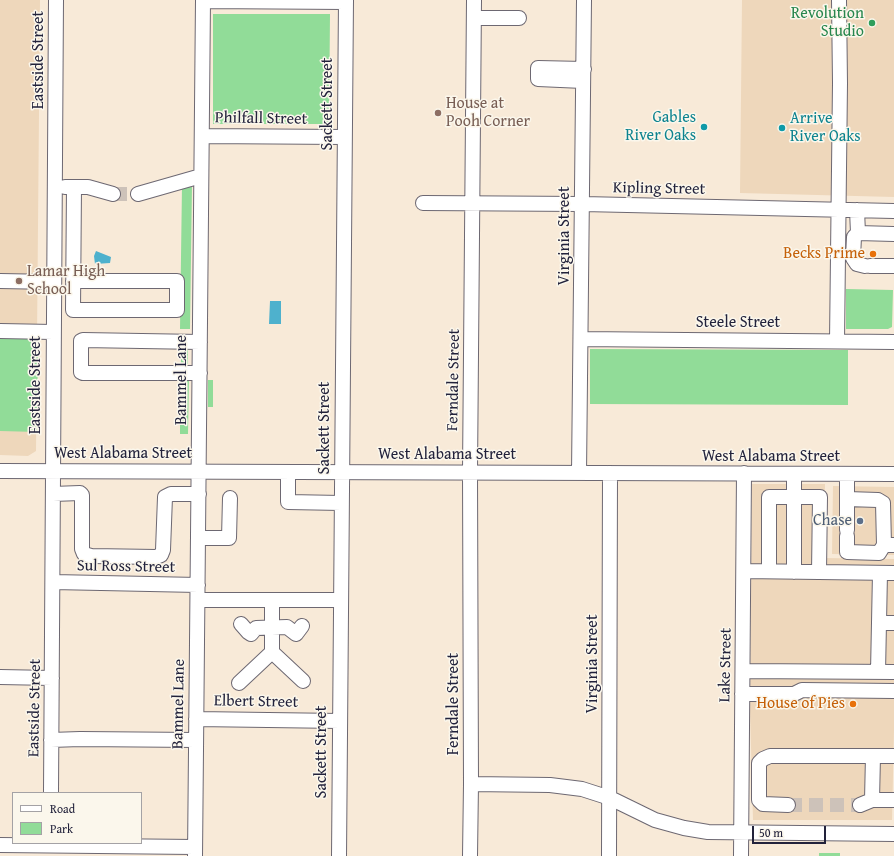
<!DOCTYPE html>
<style>
body{margin:0}
#map{position:relative;width:894px;height:856px;overflow:hidden;background:#f8ead8;font-family:"Gentium Book Plus",serif}
canvas{display:block}
.legend{position:absolute;left:12px;top:792px;width:130px;height:52px;box-sizing:border-box;background:#fbf7ec;border:1px solid #a4a2a5;margin:0;padding:5px 7px;list-style:none;font-size:12px;color:#22223b}
.legend li{display:flex;align-items:center;gap:8px;height:20px}
.legend b{width:20px;border:1px solid #a4a2a5}
.scale{position:absolute;left:752px;top:826px;width:74px;height:18px;box-sizing:border-box;border:2px solid #22223b;border-top:0;padding-left:5px;font-size:12px;line-height:14px;white-space:nowrap;color:#22223b;-webkit-text-stroke:3px #fbf7ec;paint-order:stroke}
</style>
<div id="map">
<canvas width="894" height="856"></canvas>
<ul class="legend">
<li><b style="height:5px;background:#fff"></b>Road</li>
<li><b style="height:11px;background:#91dc98"></b>Park</li>
</ul>
<div class="scale">50 m</div>
</div>
<script>
const c = document.querySelector('canvas').getContext('2d');
c.lineJoin = 'round';
function paint(path, color) {
  c.fillStyle = color;
  c.fill(path, 'evenodd');
}
function strokePath(path, color, width, dash) {
  c.strokeStyle = color;
  c.lineWidth = width;
  c.lineCap = dash ? 'butt' : 'round';
  c.setLineDash(dash || []);
  c.stroke(path);
}
function label(font, color, halo, rows, align = 'center') {
  c.font = font + ' "Gentium Book Plus",serif';
  c.lineWidth = 3;
  c.setLineDash([]);
  c.textBaseline = 'middle';
  c.strokeStyle = halo;
  c.fillStyle = color;
  for (const [text, x, y, turn = 0] of rows) {
    c.save();
    c.translate(x, y);
    c.rotate((+turn || 0) * Math.PI / 180);
    c.textAlign = isNaN(turn) ? turn : align;
    if (halo) c.strokeText(text, 0, 0);
    c.fillText(text, 0, 0);
    c.restore();
  }
}
paint(new Path2D(`
 M0,0H40L36,451L28,456L0,455Z
 M742,0H894V197L740,193Z
 M752,484H825L824,558L894,559V730L892,820H753L750,711Z
 M833,486L894,487V555L832,554Z`), '#eed7bb');
paint(new Path2D(`
 M213,14H330L329,124H213Z
 M182,185H192L190,329H180Z
 M846,289L893,290L892,327L888,329H846Z
 M0,338L38,339L37,432L0,431Z
 M181,349H188V364H181Z
 M590,349L848,350V405L590,404Z
 M180,377H189L188,434H180Z
 M208,380H213V407H208Z
 M819,853H840V856H819Z`), '#91dc98');
paint(new Path2D(`
 M96,251L111,257L110,263L95,264L94,256Z
 M270,301H281V324H269Z`), '#4eb1cd');
strokePath(new Path2D(`
 M113,194H138
 M788,805H860`), '#cdc2b9', 14, [14, 7]);
const minor = new Path2D(`
 M203,1L346,2
 M474,18H519
 M583,81L538,79V68L584,69
 M202,136L344,137
 M65,187H88L113,194
 M138,194L201,176
 M423,203L583,204L894,211
 M857,210L858,233L894,234
 M858,233L854,237L853,258L857,264L865,266
 M870,266H894
 M0,281L54,282
 M73,281H177V310H73C73,269 74,228 74,187
 M0,331L53,332
 M581,339L894,342
 M837,341L840,83L839,0
 M200,373H83L81,372V341L83,340L200,342
 M0,471L894,474
 M288,472V502L341,503
 M579,473L584,0
 M847,474V530
 M53,494L80,493L82,495V549L84,554L91,556L156,557L161,555L163,550L165,497L171,494H199
 M847,499L878,500L883,503L884,545
 M847,536V552L879,553L884,545H894
 M199,538H229L230,498
 M744,571L894,573
 M769,571V497H820L819,572
 M794,572V474
 M53,582L198,585
 M198,600H341
 M272,600V652L303,681
 M879,623H894
 M241,624L248,632L251,634L256,628L287,627L296,634L302,626
 M743,671L894,672
 M878,672L880,573
 M0,677L52,678
 M239,683L272,652
 M742,694H794L802,690L894,691
 M196,719L340,721
 M51,740L80,739L196,740
 M894,756H873L872,800H894
 M471,784L550,785L582,789L610,798L655,820L684,828L708,832L894,834
 M51,793L56,0
 M788,805L763,804L759,800V763L763,759L770,756H873
 M860,805L872,800
 M0,845L195,847
 M195,856L203,0
 M339,856L346,0
 M470,856L471,784L470,472L474,0
 M609,856L610,473
 M741,856L744,473`);
strokePath(minor, '#6d6872', 16);
strokePath(minor, '#fff', 14);
for (const [x, y, r, color] of [
 [872,23,4,"#2e9e5b"],
 [438,113,4,"#8d6e63"],
 [704,127,4,"#0f9aa8"],
 [782,128,4,"#0f9aa8"],
 [873,254,4,"#e8710a"],
 [19,281,4,"#8d6e63"],
 [860,521,4,"#5c6f8a"],
 [853,704,4,"#e8710a"]
]) {
  const dot = new Path2D();
  dot.arc(x, y, r, 0, 2 * Math.PI);
  c.fillStyle = color;
  c.fill(dot);
  strokePath(dot, '#fbf7ec', 1.5);
}
label('16px', '#27864d', '#fbf7ec', [
 ["Revolution",864,14],
 ["Studio",864,32]
], 'right');
label('16px', '#22223b', '#fbf7ec', [
 ["Eastside Street",39,60,-90],
 ["Sackett Street",328,104,-90],
 ["Philfall Street",261,119,1],
 ["Kipling Street",659,189,1],
 ["Virginia Street",565,236,-90],
 ["Steele Street",738,323],
 ["Bammel Lane",182,380,-90],
 ["Ferndale Street",454,380,-89],
 ["Eastside Street",36,385,-90],
 ["Sackett Street",325,428,-90],
 ["West Alabama Street",123,454],
 ["West Alabama Street",447,455],
 ["West Alabama Street",771,457],
 ["Sul Ross Street",126,567,1],
 ["Virginia Street",593,664,-90],
 ["Lake Street",726,665,-89],
 ["Elbert Street",256,702,1],
 ["Bammel Lane",179,704,-89],
 ["Ferndale Street",454,704,-90],
 ["Eastside Street",35,708,-89],
 ["Sackett Street",322,752,-90]
]);
label('16px', '#785e54', '#fbf7ec', [
 ["House at",446,104],
 ["Pooh Corner",446,122],
 ["Lamar High",27,272],
 ["School",27,290]
], 'left');
label('16px', '#0d838f', '#fbf7ec', [
 ["Gables",696,118],
 ["River Oaks",696,136],
 ["Arrive",790,119,"left"],
 ["River Oaks",790,137,"left"]
], 'right');
label('16px', '#c56008', '#fbf7ec', [
 ["Becks Prime",865,254],
 ["House of Pies",845,704]
], 'right');
label('16px', '#4e5e75', '#fbf7ec', [
 ["Chase",852,521]
], 'right');
</script>
